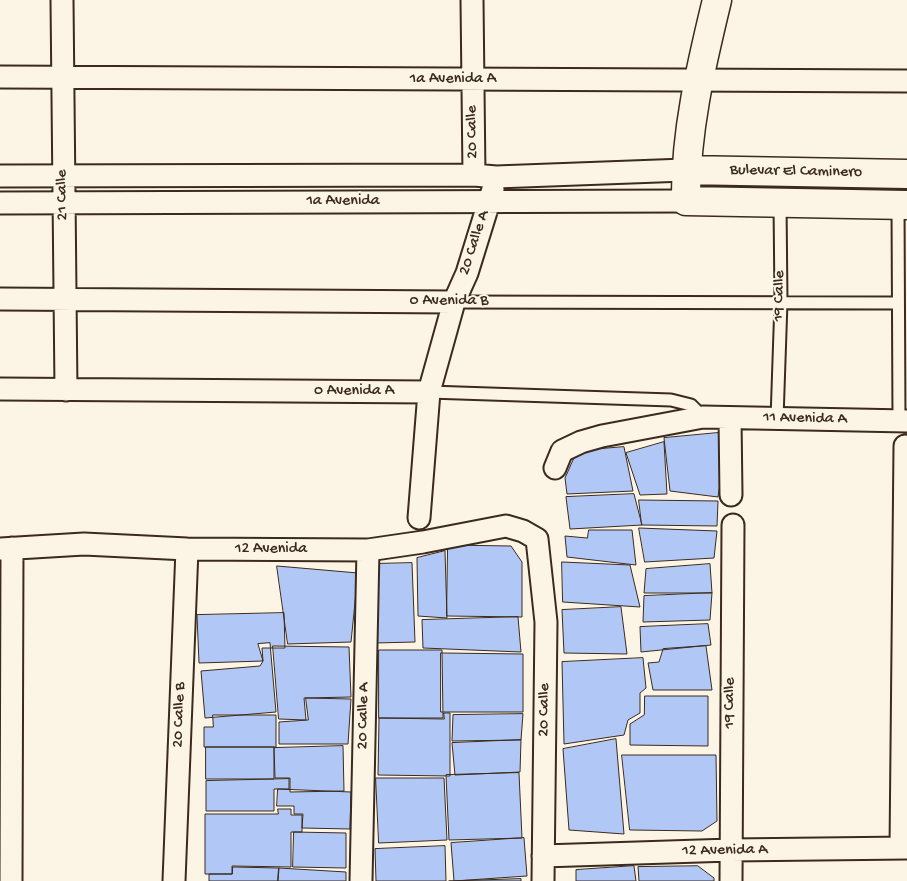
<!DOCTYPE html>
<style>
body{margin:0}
canvas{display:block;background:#fcf5e5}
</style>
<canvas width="907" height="881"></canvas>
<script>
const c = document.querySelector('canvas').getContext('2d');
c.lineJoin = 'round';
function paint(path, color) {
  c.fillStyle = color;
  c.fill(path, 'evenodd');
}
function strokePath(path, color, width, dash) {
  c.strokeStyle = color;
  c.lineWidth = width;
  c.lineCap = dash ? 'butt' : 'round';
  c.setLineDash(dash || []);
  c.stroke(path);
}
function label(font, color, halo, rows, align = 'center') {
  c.font = font + ' "Gochi Hand",sans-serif';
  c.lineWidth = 4;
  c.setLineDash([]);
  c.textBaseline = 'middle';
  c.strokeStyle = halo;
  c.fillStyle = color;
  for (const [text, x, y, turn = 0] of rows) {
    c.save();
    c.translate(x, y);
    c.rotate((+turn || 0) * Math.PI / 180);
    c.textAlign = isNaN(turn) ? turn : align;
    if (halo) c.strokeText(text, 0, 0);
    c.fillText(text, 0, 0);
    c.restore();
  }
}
const building = new Path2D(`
 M728,432L718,497L670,491L664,438Z
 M664,442L667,494L640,495L626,453Z
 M624,447L633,491L567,494L565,478L577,451Z
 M634,494L642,525L570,529L566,497Z
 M639,500L718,501L717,526L642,525Z
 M639,528L717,531L714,558L645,562Z
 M589,530H632L636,565L567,557L565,536L587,538Z
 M448,545L511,546L522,562V617L447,616Z
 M445,551L447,618L418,616L417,558Z
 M562,562L630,565L640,607L563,602Z
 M412,563L415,642L375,643L372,564Z
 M710,564L712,593H644L646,569Z
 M277,566L358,573L351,642L288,644Z
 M712,593L710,620L643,622L644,596Z
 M621,607L627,654L564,653L562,610Z
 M284,613L285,648H262L263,661L199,663L197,615Z
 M518,617L521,652L423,648L422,620Z
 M708,624L711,645L641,652L640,627Z
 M270,643L276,712L205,718L201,671L260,666L263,661L258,644Z
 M273,646L349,647L351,697L304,698L306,720L279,719Z
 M706,646L712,690H653L648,663L659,662L663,649Z
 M379,650H442L443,718H379Z
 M441,653L523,654V712H441Z
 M643,658L646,688L640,693V713L628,720L624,735L564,744L562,662Z
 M645,696H708V746L630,745V724L644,715Z
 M306,698L351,699L348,744H279V722L308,720Z
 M444,713H450V776L378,775L379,718L444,719Z
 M523,714L521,740L452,741L453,715Z
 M213,715H276V747H204V727H213Z
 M616,739L624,834L569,830L563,749Z
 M521,740L520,772L455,775L452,743Z
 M343,746L344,791L290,792V778H275L274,748Z
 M206,747H274V779H206Z
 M622,755H716L717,821L702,831L630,830Z
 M519,773L522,838L449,840L446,775Z
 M376,778H444L447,840L379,843Z
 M289,779V789H274V811H206V781Z
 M278,789L351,792L350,829L302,828L303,814H294V806H277Z
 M278,809H291V815H302V832H291V867L232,866V874H205V814H278Z
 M294,832L346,833V868L293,867Z
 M524,838L527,876L454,881L451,843Z
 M445,846L446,881H376L375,849Z
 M634,866L636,881H576V870Z
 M698,866L714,878V881H639L638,867Z
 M233,867L279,868L278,881H209V874H232Z
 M279,868L346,872V881H278Z
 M521,879V881H449Z`);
paint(building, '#b1c8f6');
strokePath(building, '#3b2a1e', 1);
const service = new Path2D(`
 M898,205L899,421
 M454,302L898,303
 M429,392L671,400L691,405L703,417
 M777,419L781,302L780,203`);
const minor = new Path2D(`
 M62,0L66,390
 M472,0L474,175
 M0,77L907,81
 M0,176L474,175L496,177L685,170
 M0,203L686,201
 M0,299L454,302
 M0,389L429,392
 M730,418L731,495
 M555,468L562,451L581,442L602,436L703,417L907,421
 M419,518L429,392L454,302L467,273L493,189
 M0,549L84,544L187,549L368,550L423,542L506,526L523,531L537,539L546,622L543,881
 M901,848L905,446
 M543,856L731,850L907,848
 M11,881L12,548
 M174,881L187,549
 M361,881L368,550
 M731,881L733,525`);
const secondary = new Path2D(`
 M717,0C701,66 685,133 686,201L907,205
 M685,170L907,174`);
strokePath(service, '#3b2a1e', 15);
strokePath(minor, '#3b2a1e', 25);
strokePath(secondary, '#3b2a1e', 31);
strokePath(service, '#fcf5e5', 11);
strokePath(minor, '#fcf5e5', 21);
strokePath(secondary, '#fcf5e5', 28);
label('16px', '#3b2a1e', '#fcf5e5', [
 ["1a Avenida A",453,80],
 ["20 Calle",473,132,-91],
 ["Bulevar El Caminero",796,172,1],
 ["21 Calle",63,195,-91],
 ["1a Avenida",343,202],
 ["20 Calle A",475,243,-72],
 ["19 Calle",780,296,-89],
 ["0 Avenida B",449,302],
 ["0 Avenida A",354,392],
 ["11 Avenida A",805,419,1],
 ["12 Avenida",271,550],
 ["19 Calle",731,703,-90],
 ["20 Calle",545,710,-89],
 ["20 Calle B",180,715,-88],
 ["20 Calle A",364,716,-89],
 ["12 Avenida A",725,851,-1]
]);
</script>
